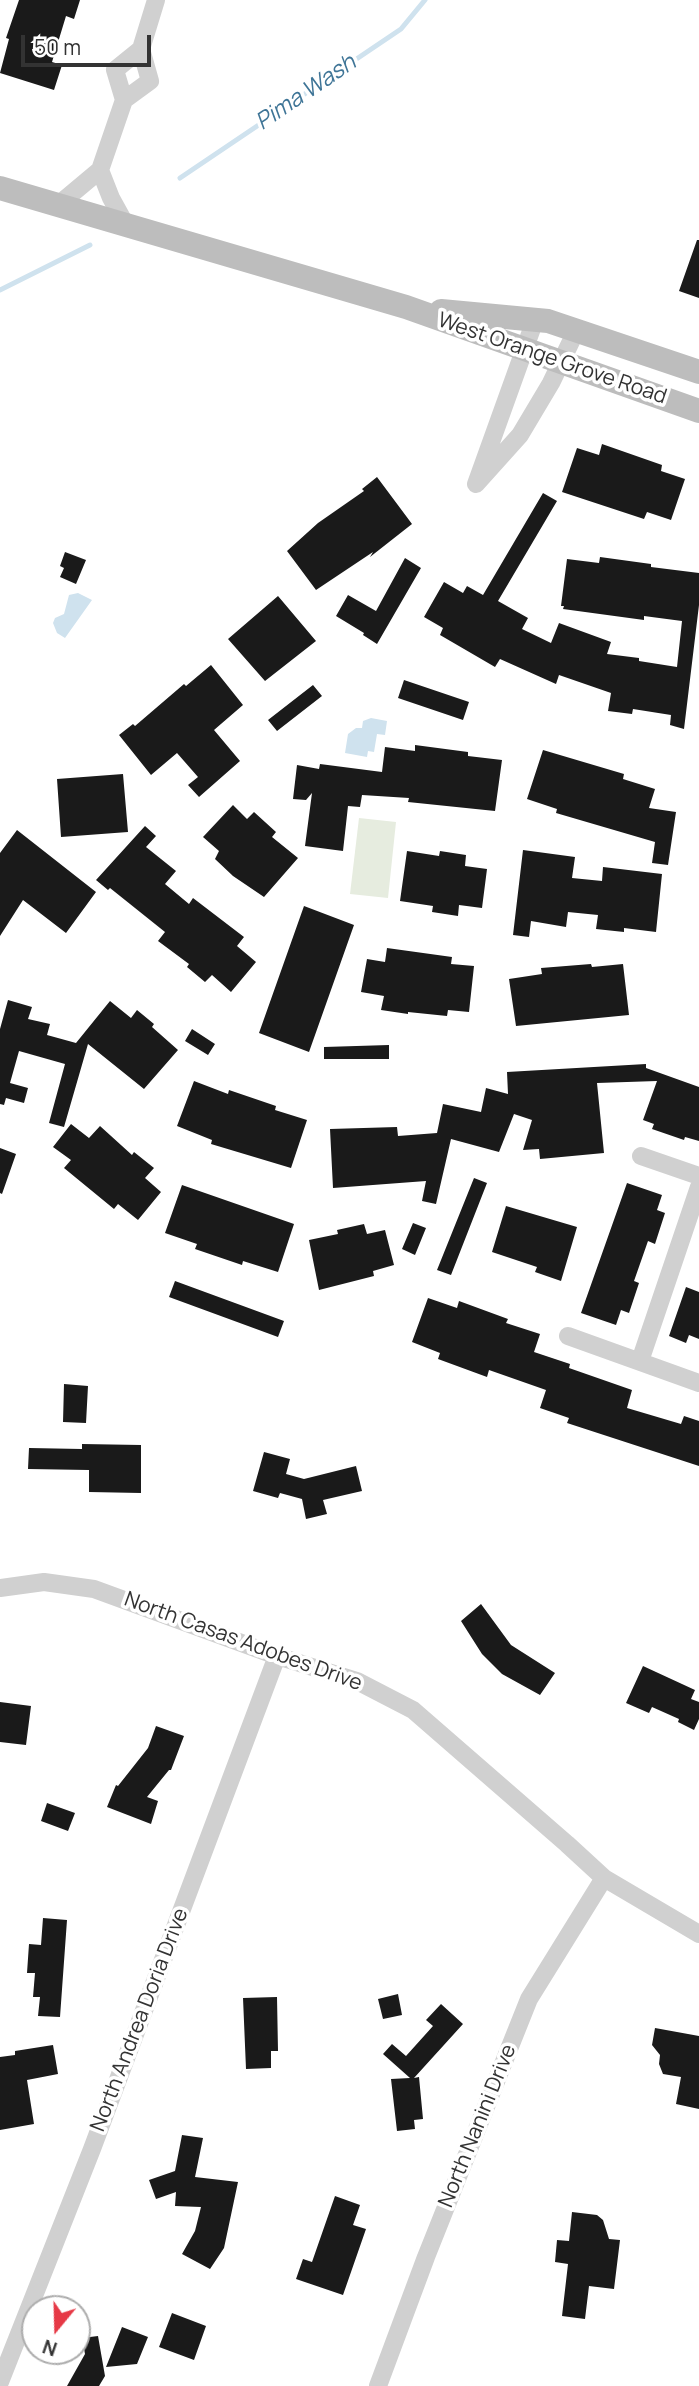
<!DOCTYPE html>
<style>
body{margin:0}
#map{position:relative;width:699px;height:2386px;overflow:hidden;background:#fff;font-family:Manrope,sans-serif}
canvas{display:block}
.north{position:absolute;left:21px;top:2295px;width:70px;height:70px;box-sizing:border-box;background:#fff;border:2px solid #adadad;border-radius:50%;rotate:199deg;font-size:19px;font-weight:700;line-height:28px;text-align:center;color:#333}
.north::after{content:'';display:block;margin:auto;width:24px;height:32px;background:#e63946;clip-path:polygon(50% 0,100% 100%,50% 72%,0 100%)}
.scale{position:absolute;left:21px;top:35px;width:130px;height:32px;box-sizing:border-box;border:4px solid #333;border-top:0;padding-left:9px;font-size:21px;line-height:24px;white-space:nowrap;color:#333;-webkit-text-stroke:5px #fff;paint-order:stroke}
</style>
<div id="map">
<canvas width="699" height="2386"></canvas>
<div class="north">N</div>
<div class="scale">50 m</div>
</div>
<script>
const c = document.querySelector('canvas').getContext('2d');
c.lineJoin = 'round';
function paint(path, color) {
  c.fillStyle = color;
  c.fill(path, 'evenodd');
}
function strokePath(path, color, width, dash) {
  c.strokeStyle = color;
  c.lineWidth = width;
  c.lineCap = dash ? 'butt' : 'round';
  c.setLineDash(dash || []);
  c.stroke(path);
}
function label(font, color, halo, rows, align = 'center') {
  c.font = font + ' Manrope,sans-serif';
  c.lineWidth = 7;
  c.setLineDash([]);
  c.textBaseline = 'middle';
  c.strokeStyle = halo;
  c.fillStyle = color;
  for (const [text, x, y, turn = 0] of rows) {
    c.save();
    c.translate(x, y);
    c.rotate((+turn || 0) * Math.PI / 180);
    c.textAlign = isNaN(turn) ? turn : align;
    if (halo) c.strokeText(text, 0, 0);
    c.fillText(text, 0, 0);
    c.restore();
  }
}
paint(new Path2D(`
 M359,818L396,822L388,898L350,894Z`), '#e6ecdf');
paint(new Path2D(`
 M78,593L92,600L65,638L57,633L53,623L55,618L64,614L69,595Z
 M371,718L387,721L385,735L377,734L374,752L368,751L367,757L345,753L348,734L356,728H362L363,721Z`), '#cfe2ee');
strokePath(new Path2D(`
 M180,178L401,29L425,0
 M0,290L90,245`), '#cfe2ee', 5);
paint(new Path2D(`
 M19,0H80L74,19L66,16L52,62L62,65L54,90L0,73L9,39L6,38Z
 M697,240H699V298L679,291Z
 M602,444L662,465L661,471L685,479L671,520L647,512L644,519L562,492L577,448L599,455Z
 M377,477L412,524L370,557L373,552L316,590L287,551L318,523L364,491L362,489Z
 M543,493L557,501L498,601L528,618L522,629L551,643L559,623L611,642L607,654L639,658V661L677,667L682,621L644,616V620L563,609L564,606H561L567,559L599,563L600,557L651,564V567L699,573V605L684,729L670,725L671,715L633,709L632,714L608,711L611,693L559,675L556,684L500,659L495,667L440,635L443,628L424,617L444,582L463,593L467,586L483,595Z
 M65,552L86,560L76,584L60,577L64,568L60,566Z
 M405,558L421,568L377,644L363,635L364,633L336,616L348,595L376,611Z
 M278,596L316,641L265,681L228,639Z
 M211,665L243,705L214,730L240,761L199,797L188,785L198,777L177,753L151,775L119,735L133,724L135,726L184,684L186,686Z
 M404,680L469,702L463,720L398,698Z
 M313,685L322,696L277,731L268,720Z
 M415,745L468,752V756L502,760L495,811L408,802L409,798L362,795L360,807L348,806L343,851L305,846L312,793L306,800L293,799L297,765L319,769L320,764L382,772L385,747L415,751Z
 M543,750L624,774L623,779L655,789L649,808L676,812L668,865L652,863L655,842L556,813L557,809L527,799Z
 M123,774L128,832L61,837L57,779Z
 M233,805L247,819L254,812L276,832L272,837L298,858L264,897L233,876L215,859L219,851L203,837Z
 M145,826L156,836L146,847L176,871L165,884L189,904L193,898L244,937L237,946L256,962L231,992L212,975L205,982L187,967L189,964L158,941L165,932L110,888L108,890L96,880Z
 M17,830L96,892L66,933L23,900L0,936V853Z
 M523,850L575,857L572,878L602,881L603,867L662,874L656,932L624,928V932L596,929L598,915L568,912L566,927L531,921L529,937L513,935Z
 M407,851L439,856L440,851L466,855L465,866L487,869L482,908L459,905L458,916L432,912L433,906L400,901Z
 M304,906L354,925L309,1052L259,1033Z
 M387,948L452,957L451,964L474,966L469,1012L448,1010L447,1016L408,1012V1014L381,1010L384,996L361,992L367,959L385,962Z
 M591,964L592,967L623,964L629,1015L516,1026L509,979L542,974L541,968Z
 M8,1000L32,1007L28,1019L50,1024L47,1035L76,1043L110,1001L131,1018L137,1010L154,1024L152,1027L178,1050L144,1089L88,1044L64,1127L49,1123L65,1064L19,1051L10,1083L28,1088L24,1103L6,1098L4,1105L0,1104V1029Z
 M192,1029L215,1044L208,1055L185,1041Z
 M389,1045V1059H324V1047Z
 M646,1064V1068L699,1087V1141L685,1137L684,1140L652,1129L654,1124L643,1120L657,1081L597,1083L604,1153L540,1159L539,1149L523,1150L532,1120L514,1114L499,1152L451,1139L436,1204L422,1201L426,1181L333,1188L330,1129L397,1127L398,1136L437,1133L443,1104L481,1112L486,1088L508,1094L507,1072Z
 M194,1081L228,1094L229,1090L276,1106L275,1110L307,1120L291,1168L211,1144L212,1140L177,1126Z
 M71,1124L89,1138L100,1126L132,1155L134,1152L154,1168L145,1178L161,1192L138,1220L118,1204L114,1209L64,1168L71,1160L53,1147Z
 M0,1148L16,1154L2,1194L0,1193Z
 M474,1178L487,1183L451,1275L437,1270Z
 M627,1183L662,1195L657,1210L665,1213L655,1244L648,1241L634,1281L639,1283L629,1313L621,1310L616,1325L581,1313Z
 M182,1185L294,1224L278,1272L243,1261L242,1265L195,1249L197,1244L165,1233Z
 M506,1206L577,1227L561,1281L535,1272L537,1267L492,1252Z
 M413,1223L426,1228L415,1255L402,1249Z
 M364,1224L367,1234L385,1230L394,1265L373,1271L374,1276L319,1290L309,1240L338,1234L337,1230Z
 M175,1281L284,1321L278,1337L169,1297Z
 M686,1287L699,1292V1339L689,1335L686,1343L669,1336Z
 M428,1298L457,1308L459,1301L508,1319L506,1323L540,1334L534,1352L570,1364L569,1368L632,1390L627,1408L681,1424L684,1416L699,1421V1466L567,1423L569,1418L540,1408L546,1390L489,1370L487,1377L438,1359L440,1353L412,1342Z
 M64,1384L88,1386L86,1423L63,1422Z
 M82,1444L141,1445V1493L89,1492V1470L28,1469L29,1448L82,1449Z
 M264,1452L290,1459L286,1474L304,1479L356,1466L362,1491L323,1500L327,1514L306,1519L302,1499L280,1493L278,1498L253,1491Z
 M481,1604L511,1645L555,1673L540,1695L502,1674L482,1654L461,1621Z
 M643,1666L695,1690L691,1699L699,1702V1719L694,1730L678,1722L679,1719L652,1707L649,1713L626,1703Z
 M0,1702L31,1706L26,1745L0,1742Z
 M156,1726L184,1736L171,1770H169L147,1797L158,1801L151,1824L107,1807L116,1785L118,1786L148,1748Z
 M47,1803L75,1813L68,1831L41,1821Z
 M43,1918L67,1920L60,2017L38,2016L40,1997H33L35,1973H27L29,1944L41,1945Z
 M398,1994L402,2015L383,2019L378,1999Z
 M277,1997L278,2051H271V2068L246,2069L243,1998Z
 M441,2004L463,2024L414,2078L419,2077L423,2119L414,2120L415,2129L397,2131L391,2079L410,2078L383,2054L392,2044L406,2056L433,2026L426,2020Z
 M655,2028L699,2036V2109L676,2104L681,2077L663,2074L659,2064L660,2055L652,2045Z
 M53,2045L58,2074L27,2080L34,2124L0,2130V2057L15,2055V2051Z
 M182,2135L203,2138L195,2177L238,2182L224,2248L210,2269L182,2254L195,2231L201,2207L175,2206L176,2192L156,2199L149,2180L175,2171Z
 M335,2196L360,2205L353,2225L366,2229L343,2295L296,2279L303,2259L312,2262Z
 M572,2212L597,2215L603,2220L609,2239L620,2240L614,2289L589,2286L585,2319L562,2316L568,2264L555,2262L557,2240L569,2241Z
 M172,2313L206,2326L194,2360L159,2347Z
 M122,2327L148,2337L137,2364L106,2367Z
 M98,2336L105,2376L99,2386H67L85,2354L82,2338Z`), '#1a1a1a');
strokePath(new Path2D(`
 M124,100L150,81L141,49L156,0
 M100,170L111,198L127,227
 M57,206L100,170L124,100L115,70L141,49
 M535,320L476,484L520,435L551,383L576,331
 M641,1156L699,1176
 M568,1336L699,1383
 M640,1361L699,1187
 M0,1588L44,1582L94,1589L277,1656L357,1681L413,1710L567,1844L604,1878L699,1934
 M0,2382L92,2149L277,1656
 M378,2386L426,2257L529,1999L604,1878`), '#d0d0d0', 18);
strokePath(new Path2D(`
 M0,188L406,307L699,411
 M441,311L548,321L699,372`), '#bdbdbd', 24);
label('21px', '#333', '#fff', [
 ["West Orange Grove Road",552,359,19],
 ["North Casas Adobes Drive",243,1642,20],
 ["North Andrea Doria Drive",140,2020,-69],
 ["North Nanini Drive",478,2126,-68]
]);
label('italic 23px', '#3f7597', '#fff', [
 ["Pima Wash",306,93,-34]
]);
</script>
